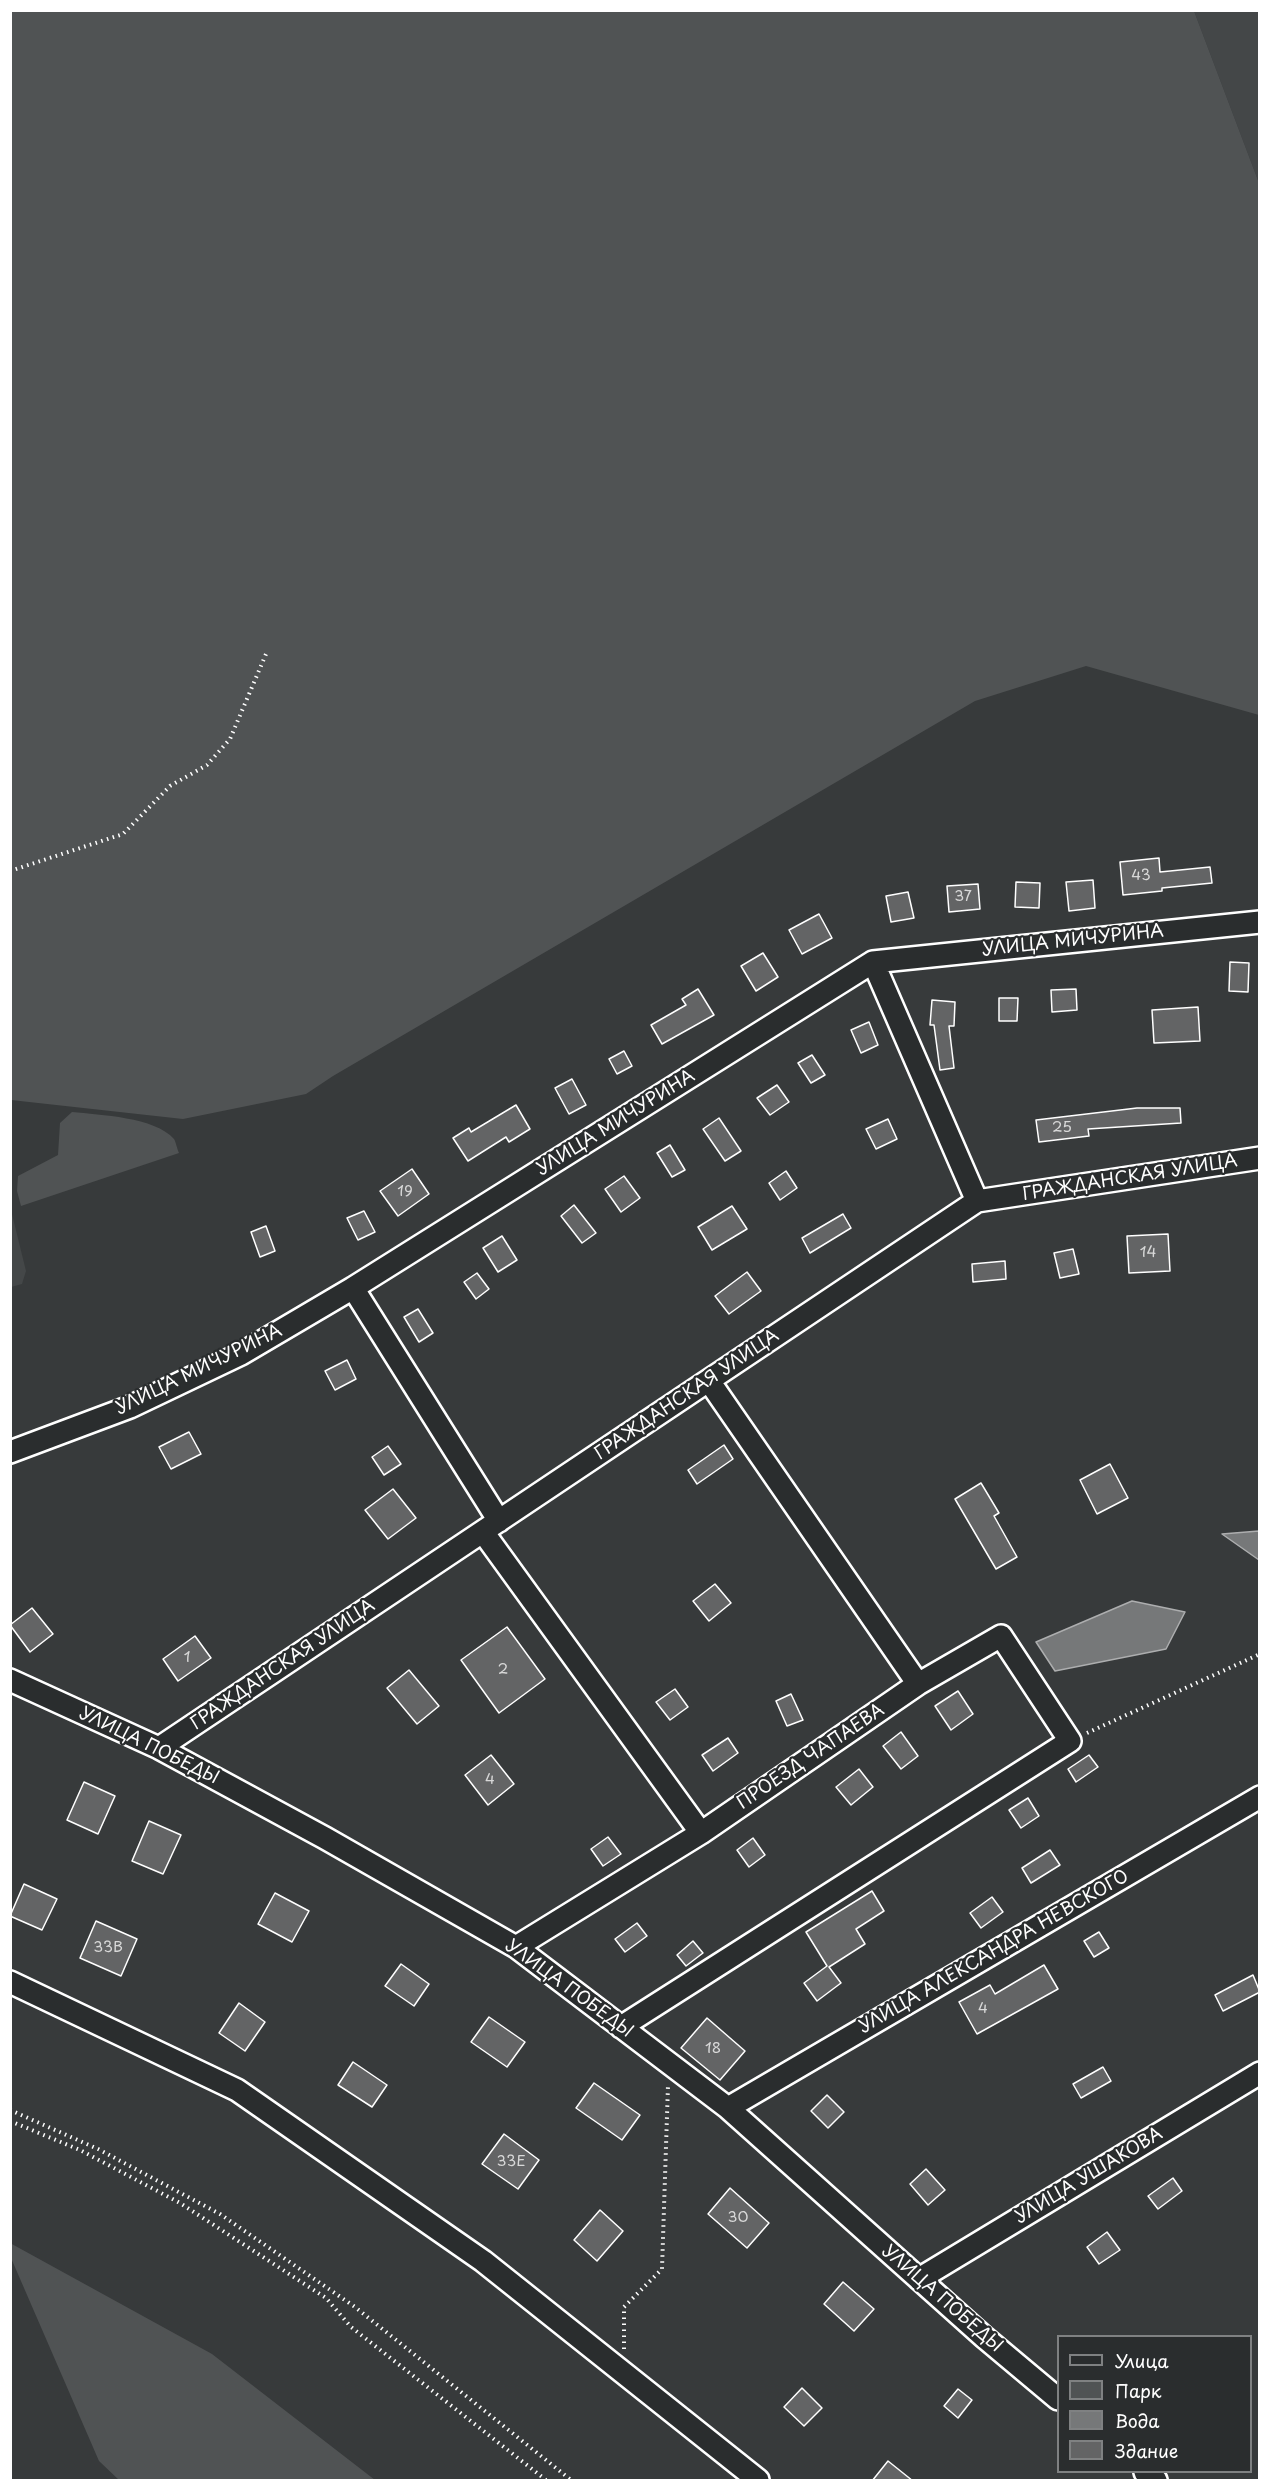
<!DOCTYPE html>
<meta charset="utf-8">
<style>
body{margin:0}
#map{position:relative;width:1270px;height:2491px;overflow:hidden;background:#373a3b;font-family:"Playpen Sans",sans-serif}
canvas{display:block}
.frame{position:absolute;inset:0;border:12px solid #fff;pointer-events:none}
.legend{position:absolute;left:1057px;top:2335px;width:195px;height:138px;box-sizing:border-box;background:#2a2d2e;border:2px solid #7f8182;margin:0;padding:8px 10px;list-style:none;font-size:18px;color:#fff}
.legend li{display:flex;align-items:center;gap:12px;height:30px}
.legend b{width:30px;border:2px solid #7f8182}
</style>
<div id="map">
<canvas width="1270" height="2491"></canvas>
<div class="frame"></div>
<ul class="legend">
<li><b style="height:8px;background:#2a2d2e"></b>Улица</li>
<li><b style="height:16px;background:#505354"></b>Парк</li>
<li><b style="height:16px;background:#767879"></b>Вода</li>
<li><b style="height:16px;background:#636465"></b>Здание</li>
</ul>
</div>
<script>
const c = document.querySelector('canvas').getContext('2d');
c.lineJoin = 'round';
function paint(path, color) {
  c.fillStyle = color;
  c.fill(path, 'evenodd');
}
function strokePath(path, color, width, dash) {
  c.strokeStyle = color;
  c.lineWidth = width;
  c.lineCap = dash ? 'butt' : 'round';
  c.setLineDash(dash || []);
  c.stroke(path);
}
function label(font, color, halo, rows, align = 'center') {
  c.font = font + ' "Playpen Sans",sans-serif';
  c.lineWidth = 4.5;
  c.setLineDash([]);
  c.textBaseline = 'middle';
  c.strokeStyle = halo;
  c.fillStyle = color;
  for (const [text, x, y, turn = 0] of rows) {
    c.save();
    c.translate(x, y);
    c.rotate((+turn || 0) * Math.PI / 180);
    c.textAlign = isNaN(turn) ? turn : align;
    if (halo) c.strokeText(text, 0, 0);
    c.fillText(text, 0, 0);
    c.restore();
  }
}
paint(new Path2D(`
 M1194,11H1259V183Z
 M11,1210L26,1271L22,1284L11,1287Z`), '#444748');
paint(new Path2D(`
 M11,10L1194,11L1259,183V715L1086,666L975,701L333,1076L306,1094L183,1119L11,1100Z
 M72,1112C100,1115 155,1117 174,1139C176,1142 177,1149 179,1153L21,1206L17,1191L18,1176L58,1155L60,1123Z
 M10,2243L212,2354L375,2480H119L99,2461L11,2258Z`), '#505354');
const water = new Path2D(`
 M1259,1531V1560L1222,1534Z
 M1132,1601L1185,1612L1166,1649L1055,1671L1036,1642Z`);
paint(water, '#767879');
strokePath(water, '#adaeaf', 1.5);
const building = new Path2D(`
 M1159,858L1160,872L1210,867L1212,883L1162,888V891L1123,895L1120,862Z
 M1093,880L1095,908L1069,911L1066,882Z
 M1016,882L1040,883L1039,908L1015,907Z
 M978,884L980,909L949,912L947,886Z
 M908,892L914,918L891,922L886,896Z
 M819,914L832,938L802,954L789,930Z
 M763,953L778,977L756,991L741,966Z
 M1230,962L1249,963L1248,992L1229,991Z
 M698,989L714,1015L662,1044L651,1025L686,1005L682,999Z
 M1076,989L1077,1010L1052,1012L1051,990Z
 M999,998H1018L1017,1021H999Z
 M932,1000L955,1002L954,1026H949L954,1068L940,1070L934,1025H930Z
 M1198,1007L1200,1041L1154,1043L1152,1010Z
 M869,1022L878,1045L861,1053L851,1030Z
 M624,1051L632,1066L617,1074L609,1059Z
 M812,1055L825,1075L811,1083L798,1063Z
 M572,1079L586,1105L569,1114L555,1088Z
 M777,1085L789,1102L770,1115L757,1098Z
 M516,1105L530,1129L509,1142L506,1137L468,1161L453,1138L469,1128L471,1132Z
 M1137,1108H1180L1181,1123L1088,1129L1089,1136L1039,1142L1036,1120Z
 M719,1118L741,1151L725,1161L703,1129Z
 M888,1119L897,1139L876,1149L866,1129Z
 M670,1145L685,1170L672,1177L657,1153Z
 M412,1169L429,1194L398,1216L380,1191Z
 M786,1171L797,1188L780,1200L769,1183Z
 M624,1176L640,1198L621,1212L605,1189Z
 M574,1205L596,1233L582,1243L561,1216Z
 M732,1206L747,1229L712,1250L698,1227Z
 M364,1211L375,1232L358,1240L347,1218Z
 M843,1214L851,1228L810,1253L802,1238Z
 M266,1226L275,1251L260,1257L251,1232Z
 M1168,1234L1170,1271L1129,1273L1127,1236Z
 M502,1236L517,1260L498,1272L483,1248Z
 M1073,1249L1079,1274L1060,1278L1054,1253Z
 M1005,1261L1006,1279L973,1282L972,1264Z
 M747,1272L761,1291L729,1314L715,1296Z
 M477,1273L489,1289L476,1299L464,1282Z
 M418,1309L433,1333L419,1342L404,1317Z
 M347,1360L356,1379L335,1390L325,1371Z
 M189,1432L201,1454L171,1469L159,1447Z
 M724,1445L733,1459L697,1484L688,1470Z
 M388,1446L401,1464L384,1475L372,1457Z
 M1110,1464L1128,1498L1097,1514L1080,1480Z
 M981,1483L999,1513L994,1516L1017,1557L996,1569L955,1499Z
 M393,1489L416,1518L388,1539L365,1510Z
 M715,1584L731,1603L709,1621L693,1601Z
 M32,1608L53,1634L30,1652L10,1625Z
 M507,1627L545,1679L499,1713L461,1660Z
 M195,1636L211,1658L178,1681L163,1659Z
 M409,1670L439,1706L417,1724L387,1688Z
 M675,1689L688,1707L670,1720L656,1702Z
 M958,1691L973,1714L951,1730L935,1706Z
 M791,1694L803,1720L787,1726L776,1701Z
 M901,1732L918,1756L901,1769L883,1746Z
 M728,1738L738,1753L713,1771L702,1755Z
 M491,1755L514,1784L488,1805L465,1775Z
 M1089,1755L1098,1767L1076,1782L1068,1769Z
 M859,1769L873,1787L851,1805L836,1787Z
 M84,1782L115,1796L98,1834L67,1820Z
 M1028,1798L1039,1816L1021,1828L1009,1810Z
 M149,1821L181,1835L163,1874L132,1861Z
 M608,1837L621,1854L603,1866L591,1849Z
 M753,1838L765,1855L749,1867L737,1850Z
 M1050,1850L1060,1865L1031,1883L1022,1868Z
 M24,1884L57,1899L42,1930L10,1916Z
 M872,1891L884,1911L856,1929L865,1944L829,1967L841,1983L817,2001L804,1983L827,1966L806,1932Z
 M275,1893L309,1911L292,1942L258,1924Z
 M992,1897L1003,1912L981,1928L970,1913Z
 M96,1921L137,1939L121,1976L80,1958Z
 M637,1923L647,1936L625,1952L615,1939Z
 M1099,1932L1109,1948L1094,1957L1084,1941Z
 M693,1941L703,1953L686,1966L677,1955Z
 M401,1964L429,1984L414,2006L385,1986Z
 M1044,1965L1058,1989L977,2034L959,2002L990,1985L995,1994Z
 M1253,1975L1260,1992L1223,2011L1215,1995Z
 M239,2003L265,2022L245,2051L219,2033Z
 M489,2017L525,2042L507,2067L471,2042Z
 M707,2018L745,2051L720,2080L681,2048Z
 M353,2062L387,2085L372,2107L338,2085Z
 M1103,2067L1111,2081L1081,2098L1073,2084Z
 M594,2083L640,2115L622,2140L576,2108Z
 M827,2095L844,2112L828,2128L811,2111Z
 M504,2134L539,2160L518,2189L482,2164Z
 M926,2169L945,2190L928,2205L910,2184Z
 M1173,2178L1182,2191L1158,2209L1148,2196Z
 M730,2188L769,2223L747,2248L708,2214Z
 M600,2210L623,2231L597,2261L574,2240Z
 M1107,2232L1120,2250L1099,2264L1087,2247Z
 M843,2282L874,2309L854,2331L824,2304Z
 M802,2388L822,2408L804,2426L784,2407Z
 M958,2389L972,2400L958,2418L944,2406Z
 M888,2461L913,2481H872Z`);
paint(building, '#636465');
strokePath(building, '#fff', 1.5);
const minor = new Path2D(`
 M873,962L977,1201
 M353,1288L499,1521
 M709,1381L918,1684
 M10,1452L130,1407L241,1354L353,1288L873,962L1260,922
 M483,1532L701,1833
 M10,1680L159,1748L325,1838L516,1947L728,2108L984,2337L1058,2399
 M159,1748L977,1201L1260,1158
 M516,1947L701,1833L918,1684L1001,1636L1070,1741L621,2027
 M10,1982L237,2090L483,2261L758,2480
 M728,2108L1260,1797
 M919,2279L1260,2073
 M1145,2472L1156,2480`);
strokePath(minor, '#fff', 26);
strokePath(new Path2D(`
 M10,871L123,834L170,786L207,765L230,739L266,654
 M1087,1733L1260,1654
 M10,2110L98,2149L220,2214L355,2307L571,2480
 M10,2121L80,2150L180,2203L326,2298L351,2327L546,2480
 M624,2349V2307L662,2269L668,2085`), '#fff', 4, [1.5, 4.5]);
strokePath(minor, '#2a2d2e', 21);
label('15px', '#d8d8d8', null, [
 ["43",1141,876],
 ["37",963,897],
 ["25",1062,1128],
 ["19",405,1192],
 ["14",1148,1253],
 ["1",187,1658],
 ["2",503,1670],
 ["4",490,1780],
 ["33В",108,1948],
 ["4",983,2009],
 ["18",713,2049],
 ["33Е",511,2162],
 ["30",738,2218]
]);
label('18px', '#fff', '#2a2d2e', [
 ["УЛИЦА МИЧУРИНА",1073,941,-6],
 ["УЛИЦА МИЧУРИНА",616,1123,-32],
 ["ГРАЖДАНСКАЯ УЛИЦА",1130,1178,-9],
 ["УЛИЦА МИЧУРИНА",199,1370,-26],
 ["ГРАЖДАНСКАЯ УЛИЦА",687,1395,-34],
 ["ГРАЖДАНСКАЯ УЛИЦА",283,1665,-34],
 ["УЛИЦА ПОБЕДЫ",149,1746,26],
 ["ПРОЕЗД ЧАПАЕВА",811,1757,-34],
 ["УЛИЦА АЛЕКСАНДРА НЕВСКОГО",994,1952,-30],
 ["УЛИЦА ПОБЕДЫ",569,1989,36],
 ["УЛИЦА УШАКОВА",1089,2176,-31],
 ["УЛИЦА ПОБЕДЫ",942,2299,41]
]);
</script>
